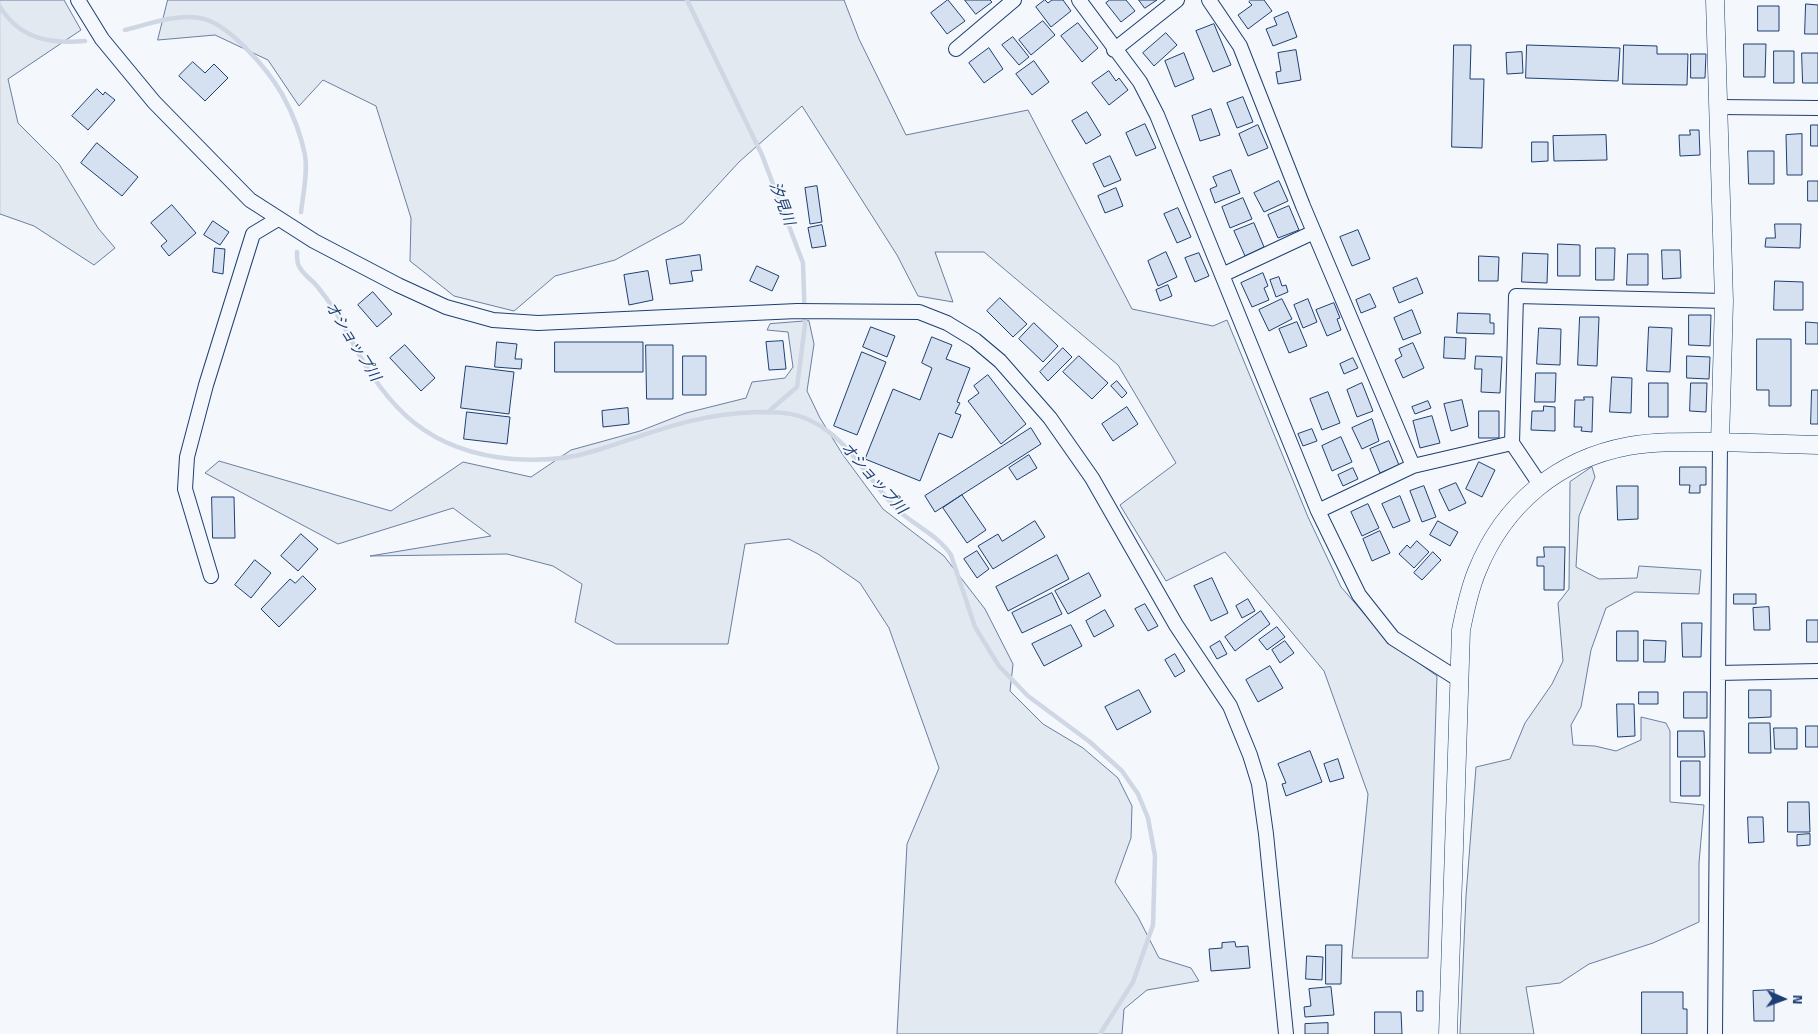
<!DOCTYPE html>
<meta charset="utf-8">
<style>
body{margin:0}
#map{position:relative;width:1818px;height:1034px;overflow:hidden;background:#f4f7fb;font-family:"Titillium Web",sans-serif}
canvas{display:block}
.north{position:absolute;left:1758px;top:974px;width:50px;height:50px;-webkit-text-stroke:4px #f4f7fb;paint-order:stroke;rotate:92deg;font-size:14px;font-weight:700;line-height:20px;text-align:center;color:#1d3f73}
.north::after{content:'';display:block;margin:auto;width:18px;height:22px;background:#1d3f73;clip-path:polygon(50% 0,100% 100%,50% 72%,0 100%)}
</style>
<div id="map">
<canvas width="1818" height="1034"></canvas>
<div class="north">N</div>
</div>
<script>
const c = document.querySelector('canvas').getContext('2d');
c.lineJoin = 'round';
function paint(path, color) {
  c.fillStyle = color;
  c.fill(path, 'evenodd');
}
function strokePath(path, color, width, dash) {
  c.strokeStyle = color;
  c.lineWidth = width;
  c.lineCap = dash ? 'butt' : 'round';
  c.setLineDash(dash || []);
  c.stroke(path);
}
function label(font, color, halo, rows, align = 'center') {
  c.font = font + ' "Titillium Web","Noto Sans JP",sans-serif';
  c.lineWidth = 4;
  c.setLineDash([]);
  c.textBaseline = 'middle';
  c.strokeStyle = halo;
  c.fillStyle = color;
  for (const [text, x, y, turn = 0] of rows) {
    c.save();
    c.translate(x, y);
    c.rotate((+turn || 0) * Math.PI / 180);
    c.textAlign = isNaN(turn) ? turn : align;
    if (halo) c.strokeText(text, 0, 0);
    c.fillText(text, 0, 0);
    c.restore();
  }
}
const green = new Path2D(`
 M0,0H64L81,30L8,79L18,123L59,164L98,228L115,248L94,265L34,226L0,214Z
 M168,0H844L859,39L906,135L1028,110L1132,309L1213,326L1227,320L1308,517L1341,587L1387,640L1437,676L1428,958H1352L1368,794L1324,671L1225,552L1166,581L1120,505L1176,463L1118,365L984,252H935L953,302L918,296L897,255L802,106L739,162L683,223L615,260L555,276L514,311L454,296L410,261L411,218L376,106L323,80L299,106L268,60L215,35L158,40Z
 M809,321L814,344L807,391L820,418L843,455L883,509L944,556L985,609L1013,664L1010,691L1043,724L1083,748L1118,778L1132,806L1131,838L1115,882L1138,917L1159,958L1191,968L1199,981L1147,990L1124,1009L1122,1034H897L907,844L939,768L889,628L860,583L818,554L789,539L745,544L728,644H616L575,622L582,584L553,566L507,554L370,556L491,536L453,508L338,544L205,473L219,461L391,511L463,462L531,477L571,450L640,431L686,413L746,398L752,382L785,378L793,367L788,332L767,330L770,324Z
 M1592,467L1595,477L1579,516L1576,567L1599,579L1637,578L1639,566L1701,570L1699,594L1635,592L1606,608L1591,650L1581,707L1571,725L1573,745L1595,746L1616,751L1641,740V717L1666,723L1670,731V802L1704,805L1699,863V922L1653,943L1589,964L1560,983L1526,987L1534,1034H1460L1466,896L1476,767L1510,759L1525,723L1552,684L1563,661L1558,603L1569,589L1570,482Z`);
paint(green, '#e3e9f0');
strokePath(green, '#687fa3', 1);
strokePath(new Path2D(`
 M687,0L762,155L803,263L805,325L797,387L768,412
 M0,7C20,39 49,44 85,41
 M125,30C149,24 175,14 200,18C229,23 268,70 282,94C292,112 301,135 305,155C308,173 303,194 301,212
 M297,252C297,256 297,260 298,264C301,273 311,279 317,286C330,302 341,319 350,338C387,409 429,452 513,459C541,461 567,460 594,451C653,433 693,414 757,412C772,412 788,412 802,417C847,433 866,479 898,510C915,526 938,535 951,555L975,627L999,666L1028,696L1090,742L1122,771L1138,794L1148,818L1155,856L1153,925L1133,982L1100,1034`), '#cfd7e4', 4.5);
const building = new Path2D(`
 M948,0L965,21L947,34L931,13Z
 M965,0H990L992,2L976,14Z
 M1045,0L1048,3L1052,0H1063L1071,11L1051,27L1036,7Z
 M1110,0H1126L1135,11L1121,22L1106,3Z
 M1139,0H1157L1145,8Z
 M1251,0H1264L1272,11L1248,29L1238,15L1252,5L1249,2Z
 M1806,4L1818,5V34H1805Z
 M1758,6H1779V31H1758Z
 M1288,12L1297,37L1273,46L1266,29L1277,25L1274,18Z
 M1043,21L1055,35L1031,55L1019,40Z
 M1078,23L1098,48L1082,62L1061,36Z
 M1214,24L1231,65L1213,72L1196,31Z
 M1166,33L1177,45L1154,66L1143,53Z
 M1013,37L1029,57L1019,65L1002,45Z
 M1744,44H1766L1765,77H1744Z
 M1454,45H1471L1470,79H1484L1482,148L1452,147Z
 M1527,45L1620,48L1618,81L1526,78Z
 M1624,45L1657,46V54H1688L1687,85L1623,84Z
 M989,48L1003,69L984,83L969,63Z
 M1296,50L1301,80L1278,84L1276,72L1281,71L1278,53Z
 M1774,51H1794V83H1774Z
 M1522,52L1523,73L1507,74L1506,53Z
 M1184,53L1194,79L1175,87L1165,61Z
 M1802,53H1818V83H1803Z
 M1691,54H1706L1705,78H1691Z
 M1034,61L1049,82L1032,95L1016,74Z
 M193,62L205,73L214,64L228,78L205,101L179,76Z
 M1109,71L1116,81L1119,78L1128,90L1109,105L1092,83Z
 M97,89L103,95L105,92L115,100L88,130L72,116Z
 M1243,97L1253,122L1237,128L1227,103Z
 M1211,109L1220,135L1200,141L1192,116Z
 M1087,112L1101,135L1086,144L1072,121Z
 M1145,124L1156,148L1136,156L1126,133Z
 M1258,125L1268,148L1248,156L1239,134Z
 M1811,125H1818V146H1811Z
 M1690,130H1699L1700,155L1680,156L1679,135H1690Z
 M1802,134V175H1787L1786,135Z
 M1606,135L1607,160L1554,161L1553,136Z
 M1532,142H1548V161L1532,162Z
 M97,143L138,177L122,196L81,163Z
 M1748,151H1774V184H1749Z
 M1110,156L1121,180L1104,187L1093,164Z
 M1231,170L1240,193L1215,203L1210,189L1217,186L1213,177Z
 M1279,181L1288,201L1264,212L1254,193Z
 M1808,181H1818V201H1808Z
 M817,186L822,222L810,224L805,188Z
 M1116,188L1123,206L1105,213L1098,196Z
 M1243,198L1252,219L1230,228L1222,207Z
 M172,205L196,233L169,256L161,246L167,241L151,223Z
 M1289,206L1299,230L1278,238L1268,215Z
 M1178,208L1191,237L1177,243L1164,214Z
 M213,221L229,232L220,245L204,235Z
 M1254,223L1264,247L1245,256L1234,231Z
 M1775,224H1801L1800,248L1765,247L1766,238H1775Z
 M822,225L826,246L812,248L808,228Z
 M1358,230L1370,259L1352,266L1340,237Z
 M1558,244L1580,245V276H1558Z
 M215,248L225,249L223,274L213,272Z
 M1596,248H1615L1614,280H1596Z
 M1662,250H1680L1681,278L1663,279Z
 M1166,252L1177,277L1158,286L1148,261Z
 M1199,253L1209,276L1195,282L1185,258Z
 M1523,253L1548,254L1547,283L1522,282Z
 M1628,254H1648V285H1627Z
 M700,255L702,270L691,271L693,281L670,284L666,260Z
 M1479,256L1499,257L1498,281H1479Z
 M757,266L779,276L772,291L750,281Z
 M648,271L653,300L629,305L624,275Z
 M1263,273L1268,286L1264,288L1269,300L1252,307L1241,283Z
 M1279,277L1282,286L1286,285L1288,292L1276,297L1270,280Z
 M1417,278L1423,293L1399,303L1393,288Z
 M1775,281L1803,282V310H1774Z
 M1168,285L1172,296L1160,301L1156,290Z
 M373,292L392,314L377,327L358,305Z
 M1370,294L1376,307L1361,313L1356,300Z
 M1000,298L1027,324L1013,337L987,311Z
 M1282,299L1292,319L1269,331L1259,310Z
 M1308,299L1317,322L1303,328L1294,305Z
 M1334,303L1340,318L1337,319L1341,330L1327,336L1316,310Z
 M1412,310L1421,333L1403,340L1394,318Z
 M1458,313L1490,314V323H1494V334L1457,333Z
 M1689,315H1711L1710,346L1689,345Z
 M1580,317H1599L1597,366L1578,365Z
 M1297,322L1307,346L1289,353L1279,329Z
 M1806,322L1818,323V344H1806Z
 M1034,323L1058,346L1043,362L1019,339Z
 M871,327L895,336L887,357L863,347Z
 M1649,327L1672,328L1670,372L1647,371Z
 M1539,328L1561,329L1560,365L1537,364Z
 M932,337L952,345L946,359L970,368L957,402L960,403L955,413L961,415L952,438L939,433L920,481L865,459L893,389L920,400L932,368L922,363Z
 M1445,337L1466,338L1465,359L1444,358Z
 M1757,339H1791V406H1769V390H1757Z
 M783,341L786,369L769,370L766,342Z
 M497,342L517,344L515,359H522L521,369L495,367Z
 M555,342H643V372H555Z
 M1413,343L1424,368L1403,378L1395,360L1402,356L1399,349Z
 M405,345L435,378L421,391L390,358Z
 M646,345H673V399H647Z
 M1063,348L1072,357L1048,381L1040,372Z
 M862,352L886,362L857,435L834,426Z
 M683,356H706V395H683Z
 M1079,356L1108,383L1092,399L1063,372Z
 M1476,356L1502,357L1500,393L1481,392L1482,369H1475Z
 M1687,356L1710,357L1709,379L1687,378Z
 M1353,358L1358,368L1344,374L1340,364Z
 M466,366L514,372L509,414L461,408Z
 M1536,373H1556L1555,402H1535Z
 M988,375L1026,424L1001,444L968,401L979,393L974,386Z
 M1612,377L1632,378L1631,413L1610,412Z
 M1117,381L1127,393L1122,398L1111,386Z
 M1362,383L1373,411L1357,417L1347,390Z
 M1649,383H1668V417H1649Z
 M1691,383H1707L1706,412L1690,411Z
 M1812,390H1818V424H1811Z
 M1328,392L1340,423L1322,430L1310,399Z
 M1584,397H1593L1592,432L1581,431L1582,427H1574L1575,400H1584Z
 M1462,400L1468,426L1451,431L1444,404Z
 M1428,401L1431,408L1415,414L1412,407Z
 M1544,406L1555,407V431L1531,430L1532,411H1543Z
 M1127,407L1138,424L1113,441L1102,424Z
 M628,408L629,424L603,427L602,411Z
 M1479,411H1499V438H1479Z
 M467,412L510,417L507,444L464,439Z
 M1432,416L1440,443L1420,448L1413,421Z
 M1372,419L1379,441L1362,449L1352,428Z
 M1031,428L1041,444L935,512L925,496Z
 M1312,429L1317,441L1303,446L1298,434Z
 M1341,437L1352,462L1332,471L1322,446Z
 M1389,441L1399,465L1380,473L1370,449Z
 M1029,455L1037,468L1017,480L1009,468Z
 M1479,462L1495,470L1482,497L1466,489Z
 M1680,467H1706V485H1700V493H1689L1690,485H1680Z
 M1353,468L1358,479L1343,486L1338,475Z
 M1456,483L1466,503L1449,511L1439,490Z
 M1424,486L1436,517L1422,522L1410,491Z
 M1617,486H1638V519L1618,520Z
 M962,495L986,530L967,543L943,508Z
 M1400,496L1410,521L1393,528L1382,504Z
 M212,497H234L235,538H213Z
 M1368,504L1379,528L1362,536L1351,512Z
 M1035,521L1045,537L993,569L978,546L998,534L1002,541Z
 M1438,521L1458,532L1450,546L1430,535Z
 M1380,531L1390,553L1372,561L1363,539Z
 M301,534L318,549L298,571L281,556Z
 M1417,541L1429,552L1414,568L1399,554L1407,545L1410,548Z
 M1544,547H1565L1564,590H1544V566H1537V557H1544Z
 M977,551L989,569L977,578L964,559Z
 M1433,552L1441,560L1422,580L1414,573Z
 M1057,555L1069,579L1008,611L996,587Z
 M255,560L271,573L251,598L235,585Z
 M1089,573L1101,596L1068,614L1055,591Z
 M303,576L316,589L279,627L261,609L290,579L295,583Z
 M1212,578L1228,613L1211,621L1194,586Z
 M1052,593L1062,614L1022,633L1012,613Z
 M1734,594H1756V604H1734Z
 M1248,599L1255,611L1242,618L1236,606Z
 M1145,604L1158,626L1148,631L1135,609Z
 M1769,607L1770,630H1754L1753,608Z
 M1105,610L1114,626L1094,637L1086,621Z
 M1261,611L1270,624L1235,651L1225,637Z
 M1807,620H1818V642H1807Z
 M1682,623H1702L1701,657H1683Z
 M1071,625L1082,646L1044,666L1032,644Z
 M1277,627L1285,637L1267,650L1259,640Z
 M1617,631H1638V661H1617Z
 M1644,640L1666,641L1665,662H1644Z
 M1220,641L1227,654L1217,659L1210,647Z
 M1285,641L1294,653L1280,663L1272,650Z
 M1175,654L1185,671L1175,677L1165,660Z
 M1270,666L1283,688L1258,702L1246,680Z
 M1139,690L1151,712L1117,730L1105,707Z
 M1749,690H1771V717L1749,718Z
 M1639,692H1658V704H1639Z
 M1684,692H1707V718H1684Z
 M1617,704H1634L1635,736L1618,737Z
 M1749,723H1770L1771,753H1749Z
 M1806,726H1818V747H1806Z
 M1774,728H1797V749H1775Z
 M1678,731H1704L1705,757H1678Z
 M1310,751L1322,782L1286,796L1282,784L1286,783L1278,764Z
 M1338,759L1344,778L1330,782L1324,764Z
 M1681,761H1700V796H1681Z
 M1788,802H1809L1810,832H1788Z
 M1748,817H1763L1764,842L1749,843Z
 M1810,834V845L1797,846V835Z
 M1235,942L1236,947L1248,946L1250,968L1211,971L1209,949L1222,948V943Z
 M1326,945H1342L1341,984H1326Z
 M1307,956L1323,957L1322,980L1306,979Z
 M1331,987L1334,1015L1305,1017L1304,1007L1311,1006L1309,989Z
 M1774,990V1021H1754L1753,991Z
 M1417,991H1423V1011H1417Z
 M1642,992H1683V1009H1687V1034H1642Z
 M1375,1012H1401L1402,1034H1375Z
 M1328,1023V1034H1305V1024Z`);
paint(building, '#d5e0f0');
strokePath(building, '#1d3f73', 1);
const minor = new Path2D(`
 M78,0L102,39L154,102L250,200L314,241L398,285L446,307L493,320L538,323L797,311L919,312L947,323L975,340L1000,361L1050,418L1092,478L1176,625L1230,706L1250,755L1259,784L1266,834L1286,1034
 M1079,0L1140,82L1157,115L1318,511L1359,595L1393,638L1458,679
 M1209,0L1240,46L1303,206L1413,466
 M956,49L1014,0
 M1114,50L1177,0
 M1719,107L1818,108
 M1222,275L1314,232
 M1541,486L1512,443L1516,296L1724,301
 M1318,511L1413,466L1512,443
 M211,576L185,489L187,457L206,385L253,234L278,219
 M1718,673L1818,671
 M1715,1034L1720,442`);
const tertiary = new Path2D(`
 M1720,442L1818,445
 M1448,1034L1461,630C1465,611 1469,590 1477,571C1504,504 1558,459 1629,446C1659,441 1690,442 1720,442L1724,301L1715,0`);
strokePath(minor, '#1d3f73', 16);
strokePath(tertiary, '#1d3f73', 19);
strokePath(minor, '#f4f7fb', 14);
strokePath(tertiary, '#f4f7fb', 18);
label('italic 15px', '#1d3f73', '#f4f7fb', [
 ["汐見川",781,204,69],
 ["オショップ川",352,342,58],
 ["オショップ川",873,479,48]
]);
</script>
